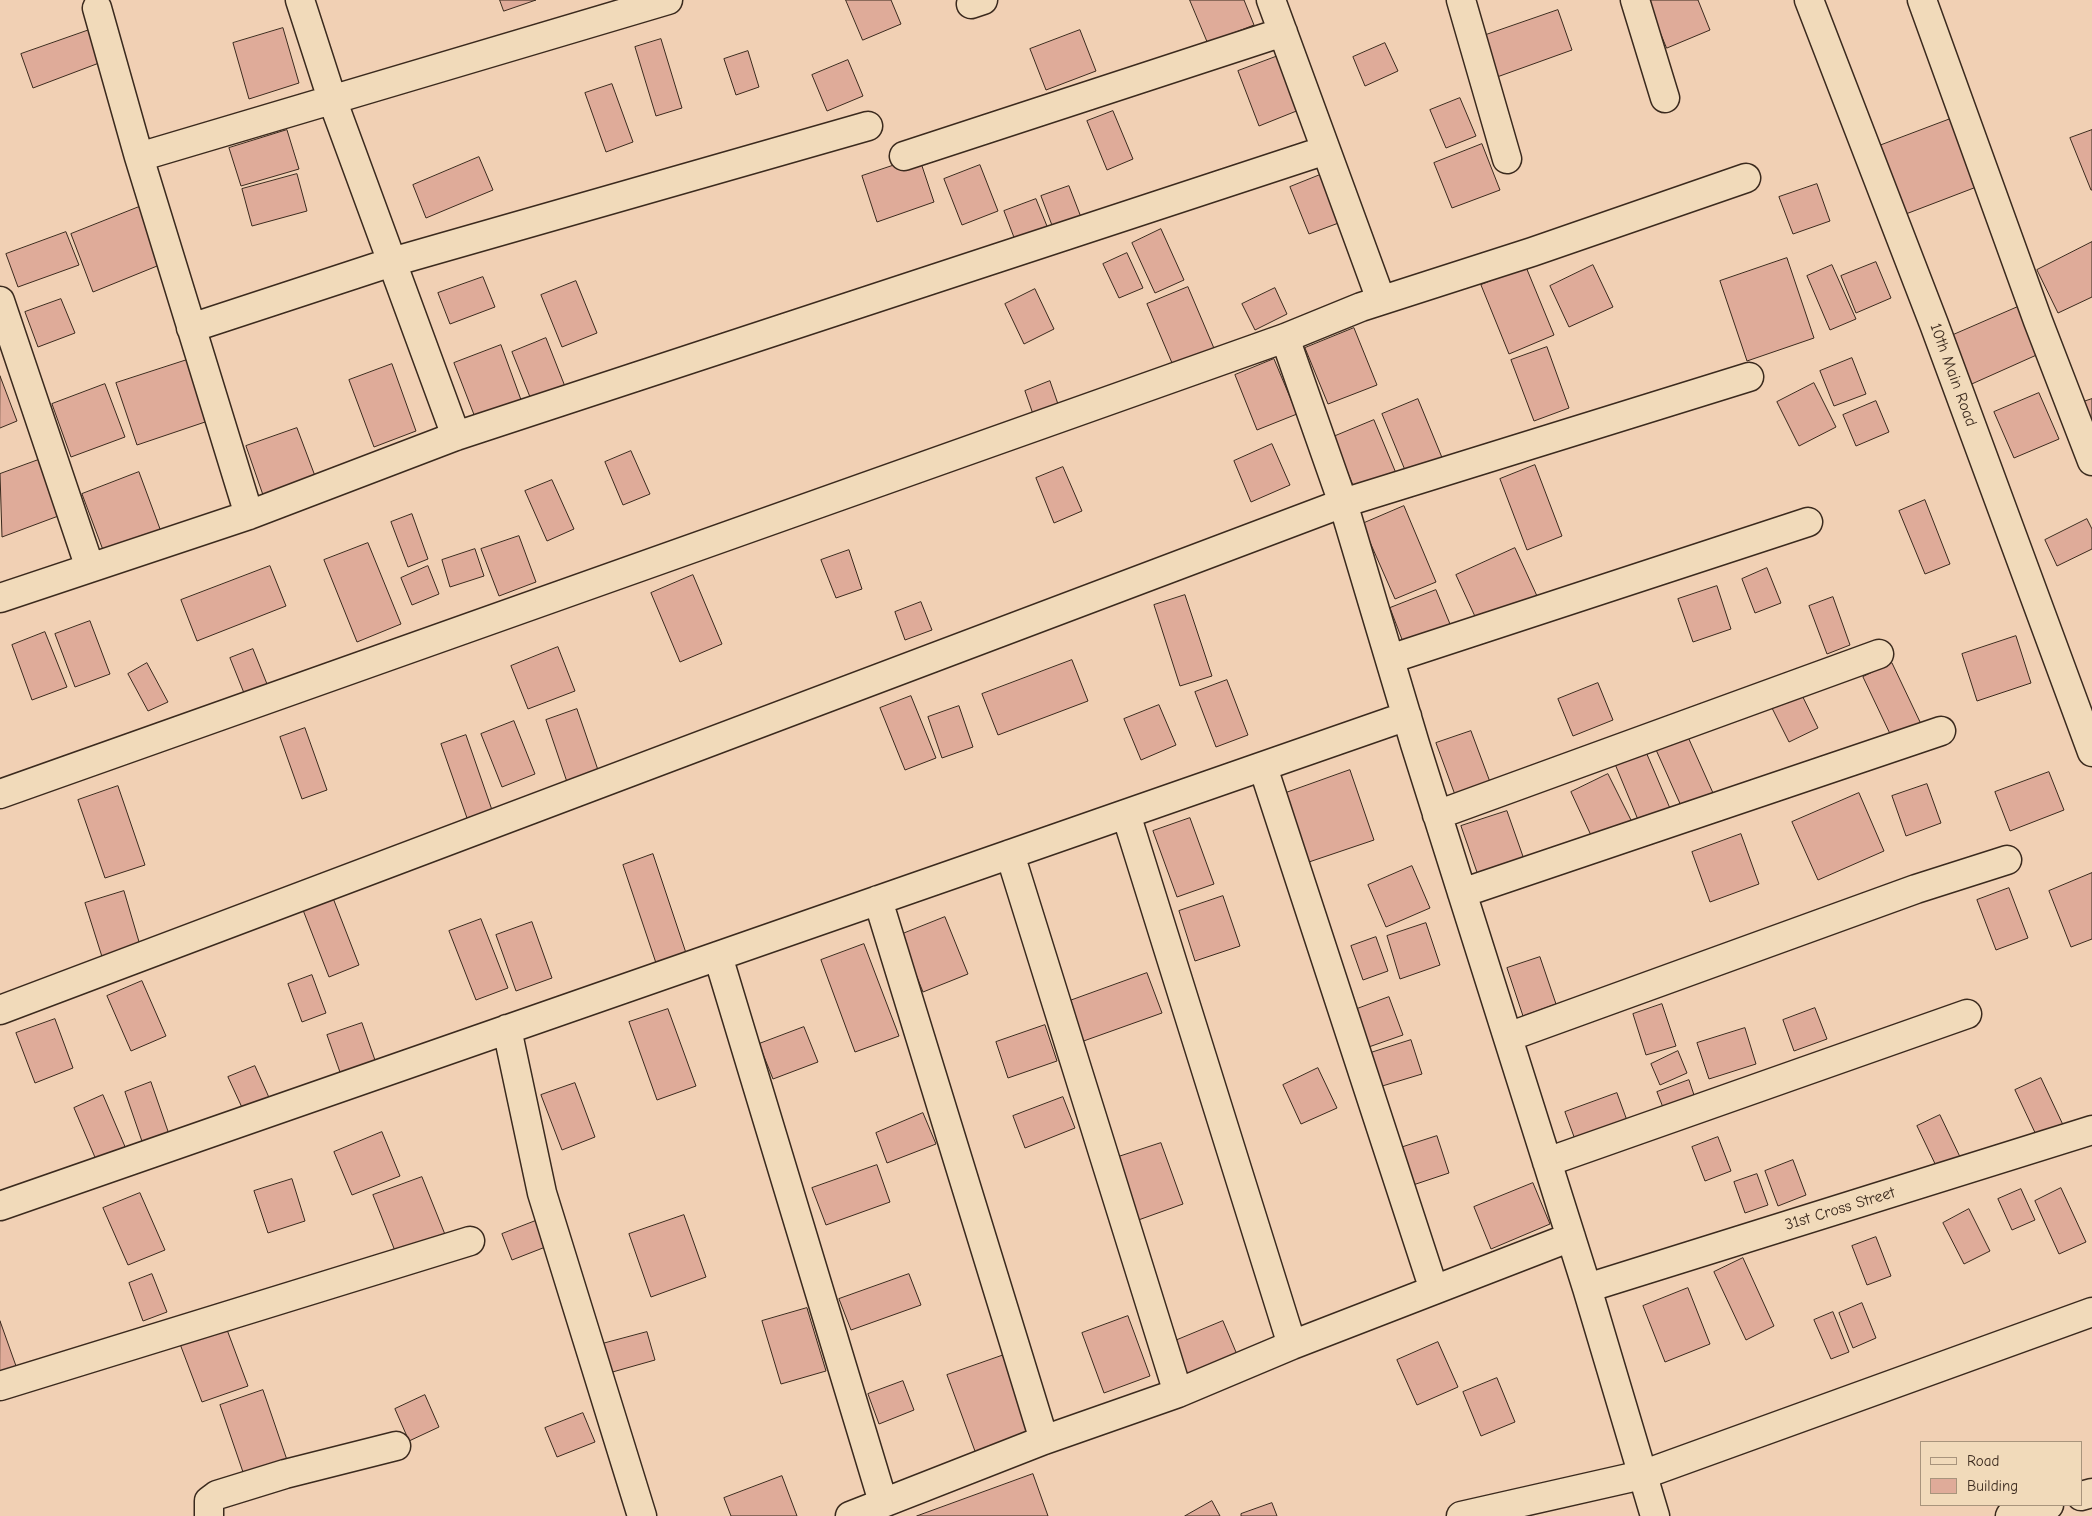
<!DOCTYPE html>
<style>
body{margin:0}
#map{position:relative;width:2092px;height:1516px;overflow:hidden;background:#f1d0b4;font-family:"Comic Neue",sans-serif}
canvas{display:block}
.legend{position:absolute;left:1920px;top:1441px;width:162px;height:65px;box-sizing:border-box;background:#f1daba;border:1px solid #a8947c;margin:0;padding:6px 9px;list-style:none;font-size:15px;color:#3b2a1e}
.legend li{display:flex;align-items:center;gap:10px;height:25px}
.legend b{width:25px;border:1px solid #a8947c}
</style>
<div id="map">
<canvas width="2092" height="1516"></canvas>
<ul class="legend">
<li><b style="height:6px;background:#f1daba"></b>Road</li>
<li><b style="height:14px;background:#dfab99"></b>Building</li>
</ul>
</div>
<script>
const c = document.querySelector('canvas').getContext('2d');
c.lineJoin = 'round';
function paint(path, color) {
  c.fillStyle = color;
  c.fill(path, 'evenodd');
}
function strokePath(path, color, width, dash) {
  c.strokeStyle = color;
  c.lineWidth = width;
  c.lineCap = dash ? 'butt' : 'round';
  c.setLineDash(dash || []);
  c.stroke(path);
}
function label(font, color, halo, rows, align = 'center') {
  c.font = font + ' "Comic Neue",sans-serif';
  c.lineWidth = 4;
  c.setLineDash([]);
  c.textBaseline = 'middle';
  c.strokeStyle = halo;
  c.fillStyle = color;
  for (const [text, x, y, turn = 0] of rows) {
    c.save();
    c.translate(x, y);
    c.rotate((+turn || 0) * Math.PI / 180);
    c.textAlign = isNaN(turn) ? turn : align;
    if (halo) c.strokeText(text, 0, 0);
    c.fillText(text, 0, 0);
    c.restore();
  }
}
const building = new Path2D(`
 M500,0H536L504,11Z
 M846,0H891L901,24L863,40Z
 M1190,0H1244L1254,25L1208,43Z
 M1647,0H1698L1710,30L1667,48Z
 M1558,10L1572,50L1497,77L1483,36Z
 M95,28L107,60L33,88L21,54Z
 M283,28L299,83L249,99L233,43Z
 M1080,30L1096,71L1046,90L1030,49Z
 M661,39L682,108L656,116L635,47Z
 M1385,43L1398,71L1365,86L1353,57Z
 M748,51L759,87L736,95L724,59Z
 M1278,56L1299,110L1259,126L1238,71Z
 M848,60L863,96L827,111L812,75Z
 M612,84L633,142L606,152L585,93Z
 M1460,98L1476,136L1446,148L1430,110Z
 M1113,111L1133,159L1107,170L1087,121Z
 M1953,118L1979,186L1898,217L1871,149Z
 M287,130L299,169L241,186L229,148Z
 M2092,130V190H2091L2070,138Z
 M1482,144L1500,190L1452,208L1434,163Z
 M479,157L493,190L426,218L413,185Z
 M919,157L934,202L877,222L862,176Z
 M980,165L998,211L962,225L944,179Z
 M1325,173L1344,221L1309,234L1290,187Z
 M297,174L307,211L252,226L242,189Z
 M1817,184L1830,221L1793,234L1779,197Z
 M1069,186L1084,225L1056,236L1041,196Z
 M1036,199L1051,236L1018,248L1004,211Z
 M139,207L162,264L93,292L71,234Z
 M1161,229L1184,280L1155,293L1132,243Z
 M66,232L79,265L18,287L6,254Z
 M2092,242V297L2058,313L2037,270Z
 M1127,253L1143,288L1119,298L1103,264Z
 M1787,258L1814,338L1747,361L1720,281Z
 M1876,262L1891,298L1856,313L1841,276Z
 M1593,265L1613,307L1569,327L1550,286Z
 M1832,265L1856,319L1830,330L1807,276Z
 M1526,267L1554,335L1509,354L1481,285Z
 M483,277L495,307L450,324L438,293Z
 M576,281L597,333L562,347L541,295Z
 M1188,287L1216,353L1175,370L1147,304Z
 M1275,288L1287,314L1255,330L1242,304Z
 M1035,289L1054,329L1024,344L1005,304Z
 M61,299L75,333L38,347L25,312Z
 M2020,306L2041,353L1965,387L1944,339Z
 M1354,328L1377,385L1328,404L1305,348Z
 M546,338L566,389L532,402L512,352Z
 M501,345L524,408L478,425L454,363Z
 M1547,347L1569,408L1534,421L1511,360Z
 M1852,358L1866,394L1834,406L1820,371Z
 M190,359L211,420L137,445L116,383Z
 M1274,359L1297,414L1257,430L1235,375Z
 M392,364L416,431L374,447L349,380Z
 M0,376L17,421L0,428Z
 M1050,381L1059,407L1034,417L1025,391Z
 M1814,383L1836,427L1799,446L1777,402Z
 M105,384L125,437L71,457L52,404Z
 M2039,393L2059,439L2014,458L1994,412Z
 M1418,399L1443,460L1407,475L1382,414Z
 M2092,399V424L2083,402Z
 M1876,401L1889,432L1856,446L1843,415Z
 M1374,420L1398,478L1357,495L1333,437Z
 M297,428L315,476L263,495L246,446Z
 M1272,444L1290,485L1251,502L1234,461Z
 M631,451L650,494L623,505L605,462Z
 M41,459L61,515L2,537L0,474Z
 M1535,465L1562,536L1527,550L1500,479Z
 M1063,467L1082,511L1054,523L1036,478Z
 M139,472L163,537L106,558L82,494Z
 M552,480L574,529L547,541L525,491Z
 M1925,500L1950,564L1925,574L1899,511Z
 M1404,506L1436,582L1395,599L1362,524Z
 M412,514L428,559L408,567L391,522Z
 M2087,519L2092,529V549L2057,566L2045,540Z
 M519,536L536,582L499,596L481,549Z
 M368,543L401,624L357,642L324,560Z
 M1515,548L1537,596L1478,623L1456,575Z
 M475,549L484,576L450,587L442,560Z
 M849,550L862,589L836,598L821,560Z
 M270,566L286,606L197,641L181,600Z
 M428,566L439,594L412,605L401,578Z
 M1767,568L1781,603L1755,613L1742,579Z
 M693,575L722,644L680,662L651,593Z
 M1717,586L1731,629L1693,642L1678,599Z
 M1436,590L1450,624L1403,642L1390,608Z
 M1185,595L1212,676L1180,686L1154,605Z
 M1833,597L1850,645L1827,654L1809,606Z
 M921,602L932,630L905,640L895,612Z
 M90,621L110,674L75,687L55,634Z
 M45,632L67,687L32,700L12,645Z
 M2016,636L2031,683L1977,701L1962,654Z
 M558,647L575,691L528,709L511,666Z
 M253,649L269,689L246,698L230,658Z
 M1072,660L1088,701L998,735L982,694Z
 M147,663L168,702L148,711L128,674Z
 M1892,663L1921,724L1892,738L1863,677Z
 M1227,680L1248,735L1216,747L1195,692Z
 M1598,683L1613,720L1573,736L1558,699Z
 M1798,687L1818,728L1789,742L1769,702Z
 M911,696L936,758L905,770L880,708Z
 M1159,705L1176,745L1141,760L1124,719Z
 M959,706L973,747L942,758L928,717Z
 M577,709L598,770L567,782L546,720Z
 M514,721L535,774L502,787L481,734Z
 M305,728L327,790L302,799L280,737Z
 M1684,728L1713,793L1682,808L1653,743Z
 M1471,731L1493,790L1458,803L1436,743Z
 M466,735L492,810L467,818L441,744Z
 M1646,752L1672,813L1641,827L1615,764Z
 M1350,770L1374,840L1306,863L1283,794Z
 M2049,772L2064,810L2010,831L1995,792Z
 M1608,774L1634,826L1595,844L1571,792Z
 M1927,784L1941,823L1906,836L1892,796Z
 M118,786L145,865L105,878L78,800Z
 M1859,793L1884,851L1818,880L1792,822Z
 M1507,811L1526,865L1480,881L1461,826Z
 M1190,818L1214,884L1177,897L1153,831Z
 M1741,834L1759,884L1710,902L1692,852Z
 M653,854L687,956L657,966L623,865Z
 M1412,866L1430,908L1386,927L1368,885Z
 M2092,873V939L2071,947L2049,891Z
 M2009,888L2028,938L1996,950L1977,900Z
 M124,891L142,952L104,963L85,903Z
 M1223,896L1240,946L1195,961L1179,911Z
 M333,898L359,965L329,977L303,910Z
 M945,917L968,974L923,992L900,935Z
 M481,919L508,988L476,1000L449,931Z
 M532,922L552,978L516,991L496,935Z
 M1426,923L1440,965L1400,979L1387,936Z
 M1376,937L1388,971L1363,980L1351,946Z
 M864,944L899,1036L855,1052L821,960Z
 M1540,957L1556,1004L1523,1016L1507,968Z
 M1147,973L1162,1013L1078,1043L1064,1003Z
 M312,975L326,1013L302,1022L288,984Z
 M142,981L166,1036L131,1051L107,996Z
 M1389,997L1403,1035L1363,1049L1349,1012Z
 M1662,1004L1676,1046L1646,1055L1633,1014Z
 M1815,1008L1827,1039L1794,1051L1783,1020Z
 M668,1009L696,1086L657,1100L629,1022Z
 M55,1019L73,1068L35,1083L16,1033Z
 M362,1023L376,1063L341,1075L327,1035Z
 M1045,1025L1057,1061L1008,1078L996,1042Z
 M804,1027L818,1062L773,1079L759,1044Z
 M1745,1028L1756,1064L1709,1079L1697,1043Z
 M1411,1040L1422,1074L1369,1090L1358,1057Z
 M1678,1051L1687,1073L1660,1085L1651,1064Z
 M255,1066L271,1102L245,1114L228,1077Z
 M1318,1068L1337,1108L1301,1124L1283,1085Z
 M2041,1078L2064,1127L2038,1139L2015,1090Z
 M1689,1080L1695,1098L1664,1110L1657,1092Z
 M151,1082L171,1140L145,1150L125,1092Z
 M575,1083L595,1137L562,1150L541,1095Z
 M1617,1093L1629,1126L1577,1145L1565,1112Z
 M103,1095L126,1149L97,1162L74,1108Z
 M1063,1097L1075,1128L1025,1148L1013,1116Z
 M923,1113L936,1144L887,1163L876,1133Z
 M1940,1115L1961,1159L1938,1170L1917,1126Z
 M382,1132L400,1176L352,1195L334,1152Z
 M1437,1136L1449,1173L1413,1185L1400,1148Z
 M1718,1137L1731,1171L1705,1181L1692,1147Z
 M1161,1143L1183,1204L1130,1223L1109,1160Z
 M1793,1160L1806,1195L1778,1206L1765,1171Z
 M877,1165L890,1202L826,1225L812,1188Z
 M1757,1174L1768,1205L1745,1213L1734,1182Z
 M422,1177L446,1237L397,1256L373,1195Z
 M292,1179L305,1221L268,1233L254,1191Z
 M1533,1183L1550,1224L1491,1249L1474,1207Z
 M2061,1188L2086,1242L2059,1254L2035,1201Z
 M2021,1189L2035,1220L2012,1230L1998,1199Z
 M140,1193L165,1250L128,1265L103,1208Z
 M1969,1209L1990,1251L1964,1264L1943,1223Z
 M684,1215L706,1277L651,1297L629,1234Z
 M538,1220L548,1246L512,1260L502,1234Z
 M1876,1237L1891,1276L1867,1285L1852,1246Z
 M1743,1258L1774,1326L1746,1340L1714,1272Z
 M152,1274L167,1312L143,1321L129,1283Z
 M909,1274L921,1305L851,1330L839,1299Z
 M1688,1288L1710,1344L1665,1362L1643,1306Z
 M1862,1303L1876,1338L1853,1348L1839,1313Z
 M807,1308L826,1371L781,1384L762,1321Z
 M1833,1312L1849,1352L1831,1359L1814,1320Z
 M1128,1316L1150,1376L1104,1393L1082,1333Z
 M0,1321L16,1366L0,1372Z
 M1223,1321L1238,1357L1185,1378L1170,1343Z
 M226,1327L248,1386L202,1402L180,1344Z
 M647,1332L655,1360L609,1373L602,1344Z
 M1438,1342L1458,1387L1417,1405L1397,1360Z
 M1004,1355L1036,1442L979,1462L947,1375Z
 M1497,1378L1515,1422L1481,1436L1463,1392Z
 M903,1381L914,1410L879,1424L868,1394Z
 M263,1390L287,1460L244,1475L220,1405Z
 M425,1395L439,1427L409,1441L395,1409Z
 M583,1413L595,1442L557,1457L545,1428Z
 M1033,1474L1048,1516H917Z
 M782,1476L797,1516H731L724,1498Z
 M1212,1501L1220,1516H1185Z
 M1272,1503L1277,1516H1241V1514Z`);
paint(building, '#dfab99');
strokePath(building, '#3b2a1e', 1);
const street = new Path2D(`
 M300,0L332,99L456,436
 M1271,0L1381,300
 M1461,0L1507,159
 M1635,0L1665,98
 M1809,0L1934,324L2092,752
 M1922,0L2038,321L2092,461
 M971,4L983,0
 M97,8L139,157L249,515
 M904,156L1283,32
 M139,157L668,0
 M0,301L90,568
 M191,328L392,262L868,126
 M1285,338L1343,503L1415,744L1587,1288L1655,1516
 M0,598L249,515L456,436L1326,150
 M1390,659L1808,522
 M1263,767L1434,1290
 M0,794L1285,338L1361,307L1532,252L1746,178
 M1126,814L1292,1345
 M1437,815L1879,654
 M1010,854L1178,1393
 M1462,893L1941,731
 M878,900L1044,1440
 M718,956L883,1502
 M0,1010L1343,503L1749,377
 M507,1029L542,1193L642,1516
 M1508,1037L1916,889L2007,860
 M1547,1162L1967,1014
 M0,1206L1407,716
 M1587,1288L2092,1130
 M0,1386L470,1241
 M2081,1496L2092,1493
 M209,1516V1501L217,1495L285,1474L396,1446
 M850,1516L1044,1440L1178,1393L1292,1345L1571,1237
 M1461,1516L1642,1475L2092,1312
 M2010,1516L2049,1505`);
strokePath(street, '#3b2a1e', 31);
strokePath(street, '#f1daba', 28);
label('16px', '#3b2a1e', '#f1daba', [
 ["10th Main Road",1953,375,70],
 ["31st Cross Street",1840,1209,-17]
]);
</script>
